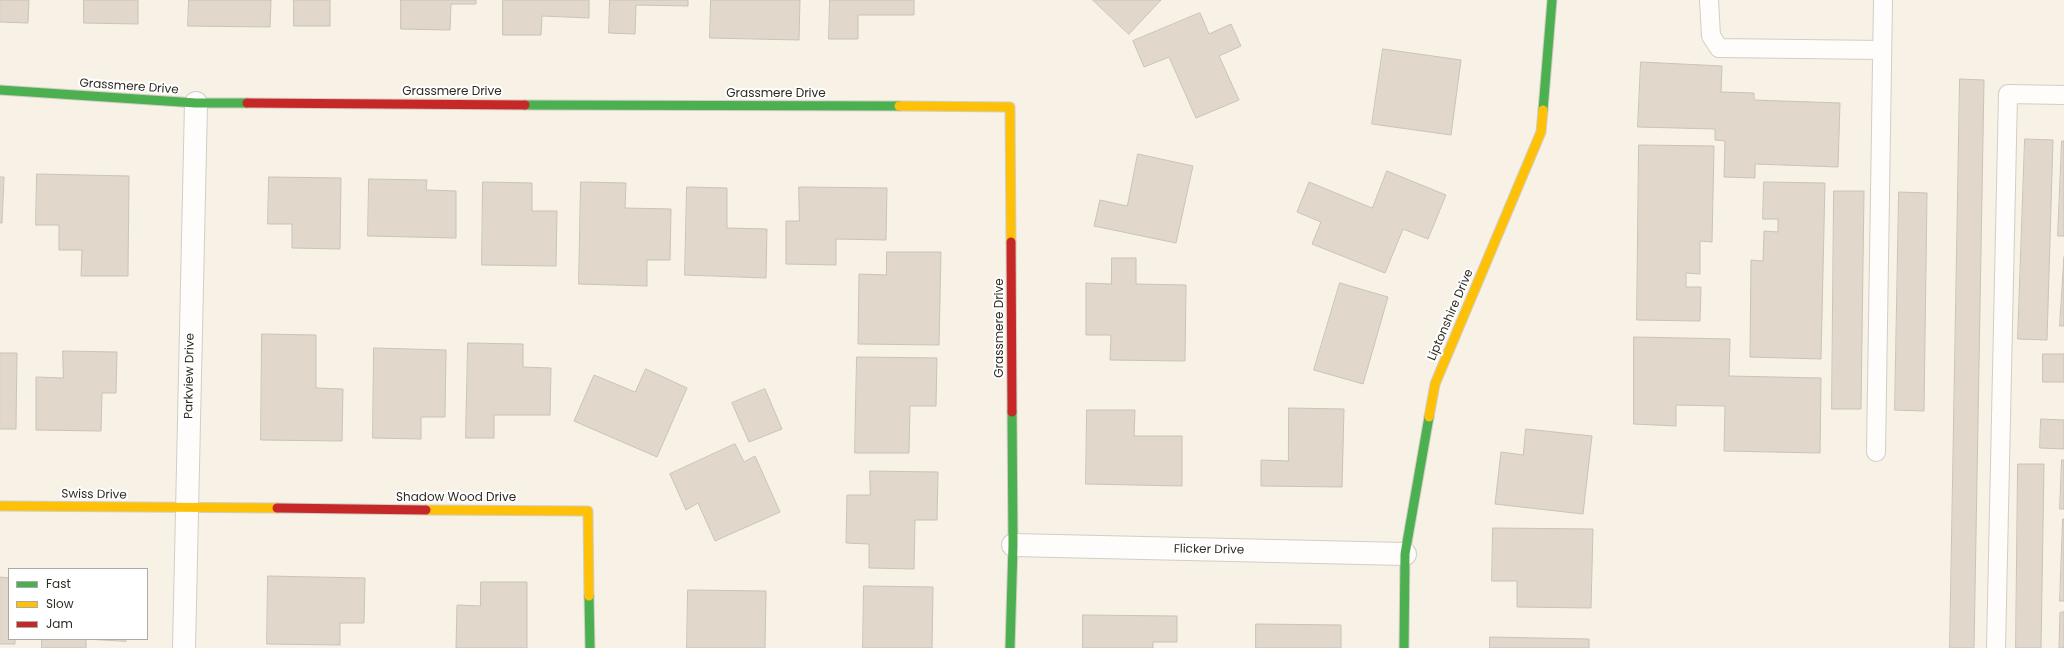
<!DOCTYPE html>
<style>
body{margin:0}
#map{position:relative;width:2064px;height:648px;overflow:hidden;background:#f7f1e6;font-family:Poppins,sans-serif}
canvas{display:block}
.legend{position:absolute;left:8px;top:568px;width:140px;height:72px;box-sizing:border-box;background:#fff;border:1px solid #abaaa7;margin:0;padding:5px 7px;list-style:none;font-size:12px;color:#2e2b23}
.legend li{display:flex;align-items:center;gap:8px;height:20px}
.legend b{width:20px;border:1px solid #abaaa7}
</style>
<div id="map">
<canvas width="2064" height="648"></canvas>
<ul class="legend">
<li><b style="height:5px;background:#4caf50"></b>Fast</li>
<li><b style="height:5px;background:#ffc107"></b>Slow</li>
<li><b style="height:5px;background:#c62828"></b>Jam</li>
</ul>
</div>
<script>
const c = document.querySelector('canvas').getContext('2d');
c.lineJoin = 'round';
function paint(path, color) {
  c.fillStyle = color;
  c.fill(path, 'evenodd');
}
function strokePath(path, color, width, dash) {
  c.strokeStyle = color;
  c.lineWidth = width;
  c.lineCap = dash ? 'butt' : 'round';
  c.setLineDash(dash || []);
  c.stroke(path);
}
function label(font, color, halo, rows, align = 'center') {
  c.font = font + ' Poppins,sans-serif';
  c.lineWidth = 4;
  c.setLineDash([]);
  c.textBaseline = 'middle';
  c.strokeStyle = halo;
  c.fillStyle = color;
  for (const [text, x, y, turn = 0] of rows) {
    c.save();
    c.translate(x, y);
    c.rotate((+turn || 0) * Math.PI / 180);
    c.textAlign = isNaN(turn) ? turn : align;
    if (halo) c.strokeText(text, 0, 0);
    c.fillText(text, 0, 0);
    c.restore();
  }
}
const building = new Path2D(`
 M0,0H29L28,23L0,22Z
 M84,0H138V24L84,23Z
 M189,0H271L270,27L188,26Z
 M294,0H330V26H294Z
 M401,0H476V4H451L450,30L401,29Z
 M503,0H589V18L542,16L541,35H503Z
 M610,0H688V6L636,5L635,34L609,33Z
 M711,0H800L799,40L710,38Z
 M830,0H914V15H858V39H829Z
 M1093,0H1161L1129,34Z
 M1200,13L1209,34L1231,24L1241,46L1219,56L1239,100L1196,118L1169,57L1144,67L1133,41Z
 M1383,49L1461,60L1451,135L1372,124Z
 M1641,62L1722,66L1721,92L1754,93V100L1840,103L1838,167L1755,164V178L1724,177L1725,141L1715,140V129L1638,127Z
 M1960,79L1984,80L1974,648H1950Z
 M2025,139L2053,140L2047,340L2018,339Z
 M2062,141H2064V236H2058Z
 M1639,145L1714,146L1712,242L1700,241V274L1686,273V287H1701L1700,321L1637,320Z
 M1138,154L1193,166L1176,243L1094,226L1100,200L1127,206Z
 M1387,171L1446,195L1428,239L1403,229L1385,273L1312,244L1321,222L1297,212L1309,182L1372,208Z
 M37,174L129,176L128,276H81L82,250H59V225H36Z
 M0,177H4L2,223H0Z
 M269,177L341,178L340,249L292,248V224H268Z
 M369,179L427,180L426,190L456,191V238L368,236Z
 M483,182L532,183V211H557L556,266L482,265Z
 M581,182L626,183L625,208L671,209L670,260H647V286L579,284Z
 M1764,182L1825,183L1821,359L1750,357L1751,260L1763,261L1764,231L1778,232V219H1763Z
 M687,187L727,188V228L767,229L766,278L685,275Z
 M799,187L887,188L886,240L836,239V265L786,264V221H799Z
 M1834,191H1864L1861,409H1832Z
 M1899,192L1927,193L1924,411L1895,410Z
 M887,252H941L939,345L858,344L859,274L886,275Z
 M2064,257V326H2060Z
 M1112,258H1136V284L1186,285L1185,361L1110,360L1111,335H1086V283L1111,284Z
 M1340,283L1388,297L1363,384L1314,370Z
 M262,334L316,335V388L343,389L342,441L261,440Z
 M1634,337L1730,339L1729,376L1821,378L1820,453L1724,451L1725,406L1676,405V426L1634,424Z
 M468,343L523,344V367L551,368L550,415H494V438H466Z
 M374,348L446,350L445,417H421V439L373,438Z
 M63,351L117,352L116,393H102L101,431L36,430V377L63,378Z
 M0,353H17L16,429H0Z
 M2043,354H2064V382H2043Z
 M857,357L937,358L936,406H910L909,453H855Z
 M646,369L687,388L657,457L574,421L594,375L635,392Z
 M765,389L782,429L749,442L732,403Z
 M1289,408L1344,409L1342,487L1261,486V460L1288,461Z
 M1087,410H1135L1134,436H1182V486L1086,484Z
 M2041,419L2064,420V449L2040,448Z
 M1526,429L1592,436L1583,514L1495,504L1501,452L1523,455Z
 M735,444L744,462L755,456L780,512L715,541L698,503L686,510L670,474Z
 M2062,460H2064V509H2060Z
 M2018,464H2044L2041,648H2016Z
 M870,471L938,472L937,520H915L914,569L869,568V544L846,543L847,495H870Z
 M2063,519H2064V601H2060Z
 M1493,528L1593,529L1591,608L1517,607V581H1492Z
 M268,576L365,578L364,623H340V645L267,644Z
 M0,577L9,578V639H15V644H0Z
 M481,582H527V648H456L457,605L480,606Z
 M864,586L933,587L932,648H863Z
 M688,590L766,591L765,648H687Z
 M2064,612V648H2059L2060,613Z
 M1083,615L1177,616V642H1153V648H1083Z
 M1256,624L1341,625V648H1256Z
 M1490,637L1589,639V648H1490Z
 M42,639H86V648H42Z
 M86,639H126V641Z`);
paint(building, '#e1d7ca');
strokePath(building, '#c8c3bb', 1);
const lane = new Path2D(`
 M1709,0L1711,36L1719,48L1882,50
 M1876,452L1883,0
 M1996,648L2008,94L2064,95`);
const street = new Path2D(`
 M1013,545L1405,554
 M184,648L196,103`);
const fast = new Path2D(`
 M0,90L196,103H247
 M525,105L899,106
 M1543,110L1552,0
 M589,596L590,648
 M1010,648L1013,545L1012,412
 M1404,648L1405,554L1429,417`);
const slow = new Path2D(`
 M899,106L1010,107L1011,242
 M1429,417L1435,384L1541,132L1543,110
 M0,506L277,508
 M426,510L588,511L589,596`);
const jam = new Path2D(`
 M247,103L525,105
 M1011,242L1012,412
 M277,508L426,510`);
strokePath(lane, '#d2cec5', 20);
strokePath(street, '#d2cec5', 24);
strokePath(fast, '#d2cec5', 11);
strokePath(slow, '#d2cec5', 11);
strokePath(jam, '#d2cec5', 11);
strokePath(lane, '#fefdfb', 18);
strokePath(street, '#fefdfb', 22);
strokePath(fast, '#4caf50', 9);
strokePath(slow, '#ffc107', 9);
strokePath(jam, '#c62828', 9);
label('12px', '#2e2b23', '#fff', [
 ["Grassmere Drive",129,87,4],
 ["Grassmere Drive",452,92],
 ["Grassmere Drive",776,94],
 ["Liptonshire Drive",1451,315,-67],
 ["Grassmere Drive",1000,328,-90],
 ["Parkview Drive",190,376,-89],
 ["Swiss Drive",94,495,1],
 ["Shadow Wood Drive",456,498],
 ["Flicker Drive",1209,550,1]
]);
</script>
